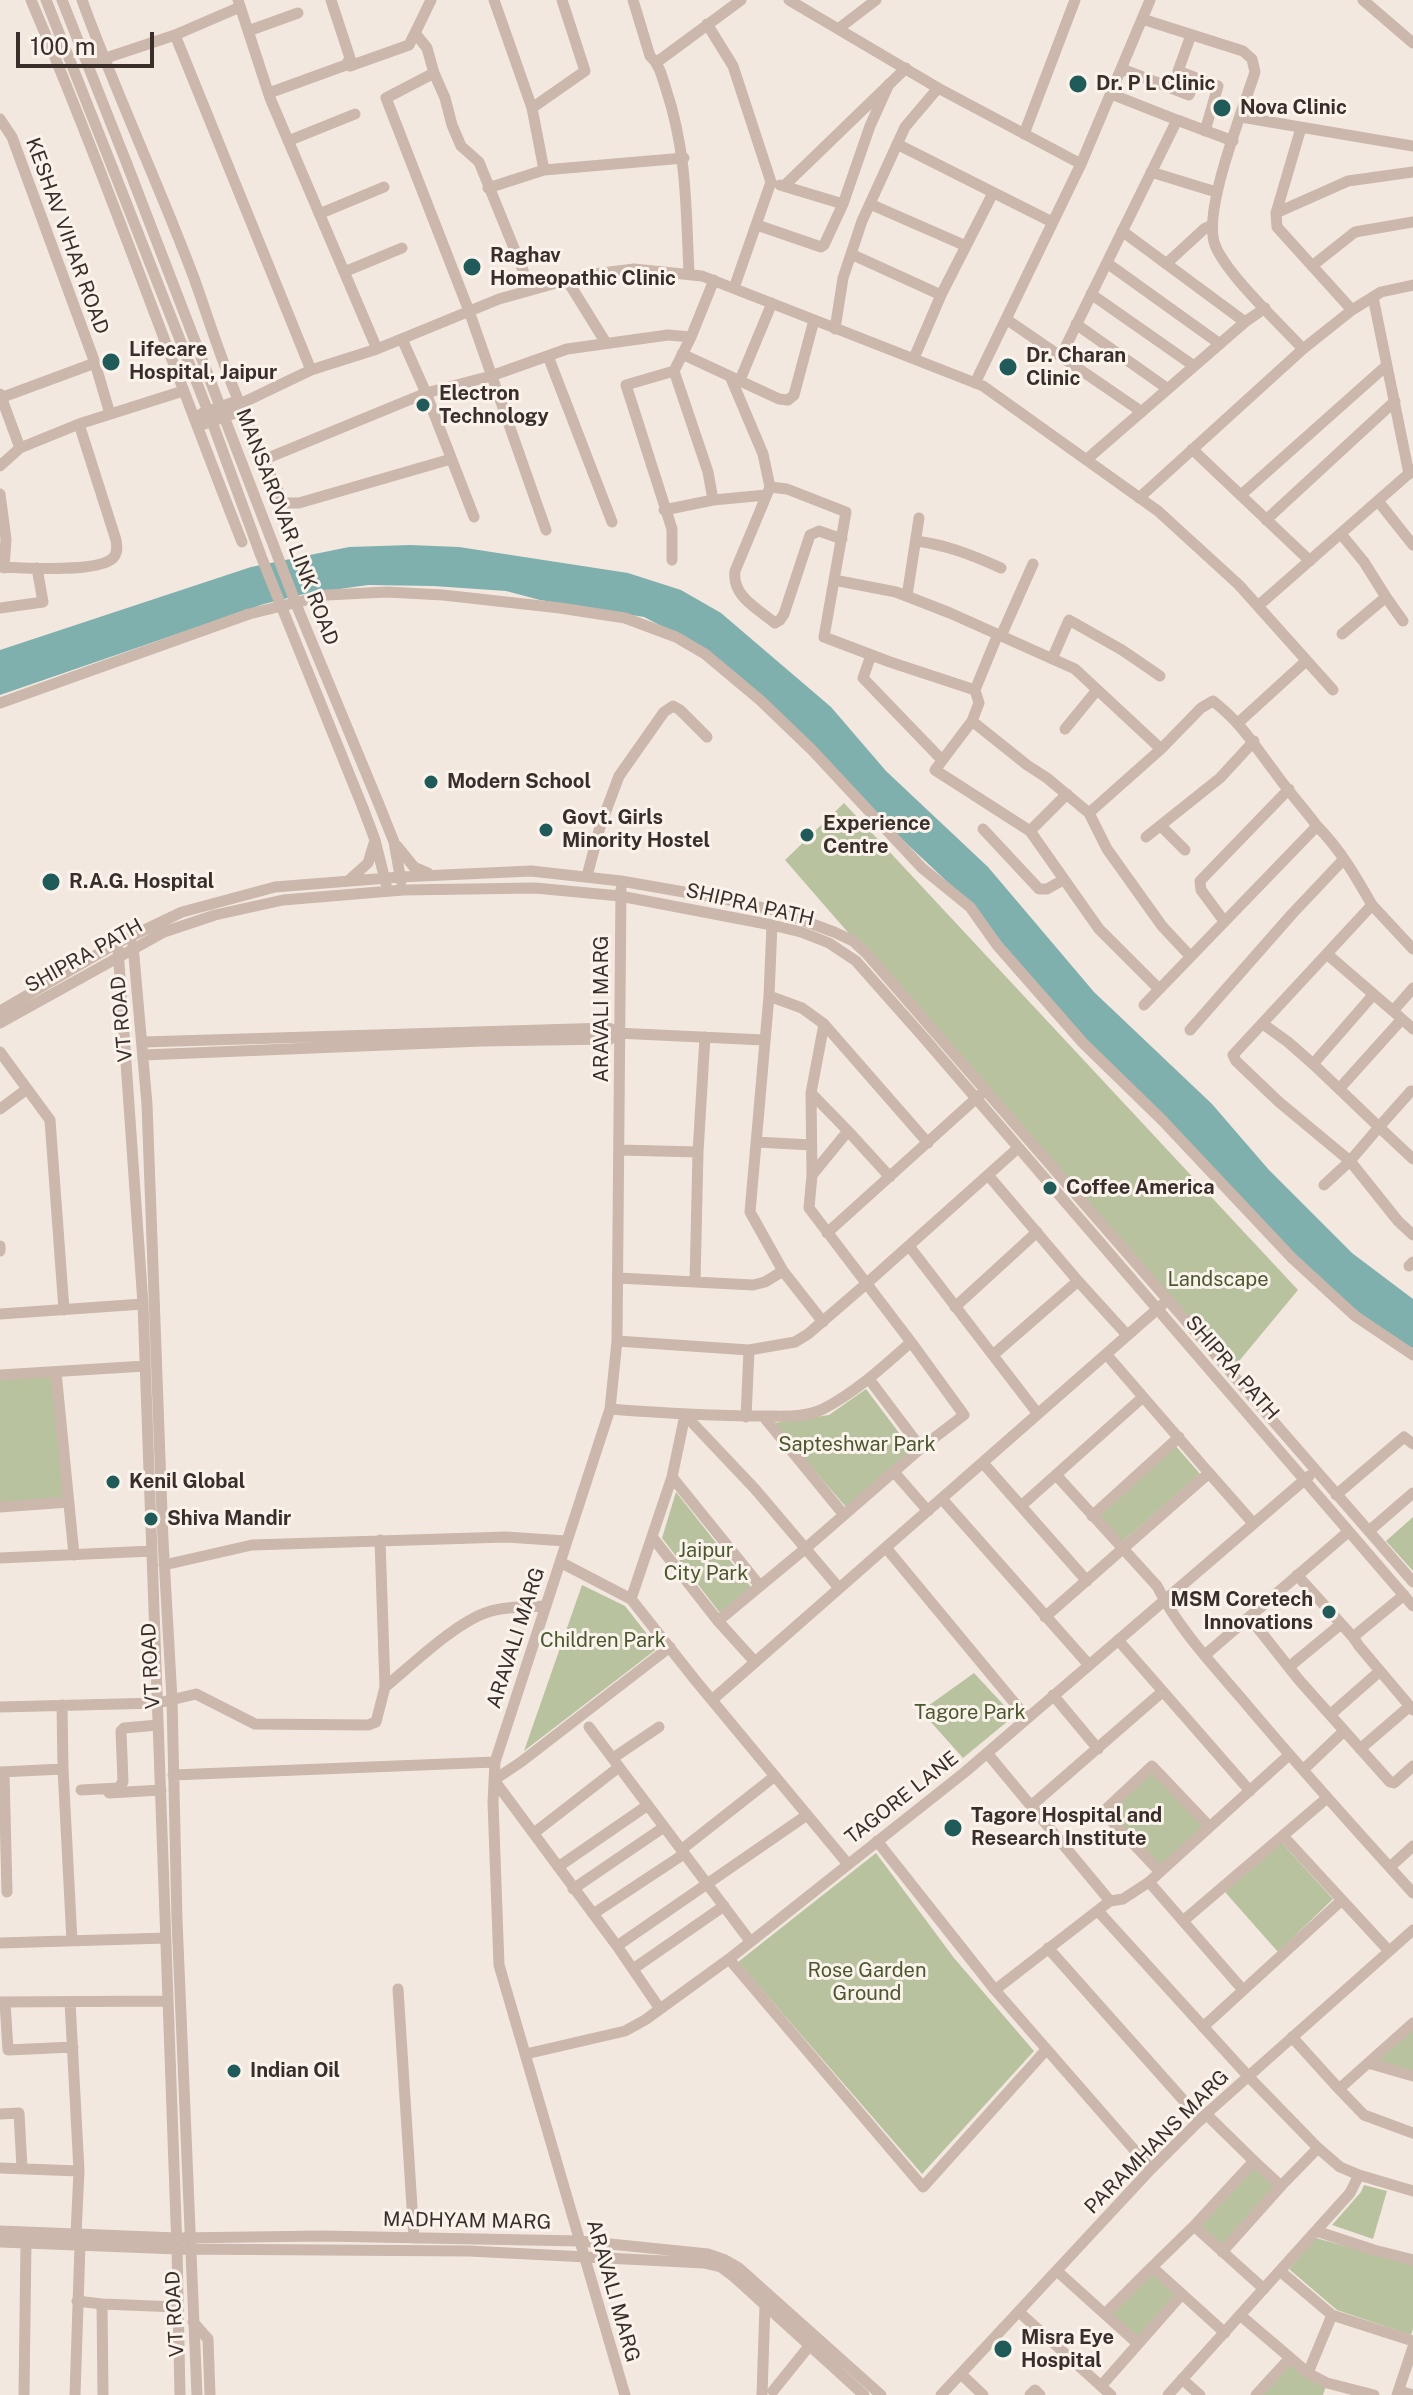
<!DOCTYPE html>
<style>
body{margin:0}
#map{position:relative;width:1413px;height:2395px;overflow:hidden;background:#f3e8e0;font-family:"Public Sans",sans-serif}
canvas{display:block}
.scale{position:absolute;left:16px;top:32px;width:138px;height:36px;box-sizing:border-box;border:4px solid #392e2a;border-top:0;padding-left:10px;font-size:24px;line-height:28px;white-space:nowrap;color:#392e2a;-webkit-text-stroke:6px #faf3ec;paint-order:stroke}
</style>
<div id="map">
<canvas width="1413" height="2395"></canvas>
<div class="scale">100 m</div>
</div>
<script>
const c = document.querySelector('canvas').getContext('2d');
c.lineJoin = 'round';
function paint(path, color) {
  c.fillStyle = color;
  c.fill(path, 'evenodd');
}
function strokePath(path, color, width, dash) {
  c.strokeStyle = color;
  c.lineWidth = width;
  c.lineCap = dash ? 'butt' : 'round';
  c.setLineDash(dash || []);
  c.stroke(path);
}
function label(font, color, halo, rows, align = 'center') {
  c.font = font + ' "Public Sans",sans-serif';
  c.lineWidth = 6;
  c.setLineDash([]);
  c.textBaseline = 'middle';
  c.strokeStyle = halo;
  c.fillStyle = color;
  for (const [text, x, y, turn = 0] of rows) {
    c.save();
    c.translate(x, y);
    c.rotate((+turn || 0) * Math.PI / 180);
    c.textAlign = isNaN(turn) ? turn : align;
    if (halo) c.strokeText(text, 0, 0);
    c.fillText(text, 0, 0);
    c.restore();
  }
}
paint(new Path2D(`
 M844,803L1298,1290L1230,1372L785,860Z
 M56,1372L69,1502L0,1507V1375Z
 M866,1389L912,1450L846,1507L773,1423L829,1415Z
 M1175,1445L1200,1474L1122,1542L1098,1515Z
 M676,1492L751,1587L720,1613L662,1538Z
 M1413,1517V1571L1386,1541Z
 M582,1585L625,1606L658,1648L524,1751Z
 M974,1673L1014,1716L963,1758L921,1711Z
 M1152,1770L1204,1826L1159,1868L1107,1812Z
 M1281,1842L1333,1899L1278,1952L1225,1892Z
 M876,1853L954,1958L1034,2051L922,2174L738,1962Z
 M1413,2023V2076L1368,2063Z
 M1254,2167L1276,2187L1221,2246L1199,2225Z
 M1364,2185L1387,2191L1373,2239L1332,2225L1361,2192Z
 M1316,2238L1413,2265V2329L1411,2335L1337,2310L1289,2269Z
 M1153,2268L1181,2296L1140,2342L1106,2313Z
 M1290,2358L1327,2383L1323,2395H1256Z`), '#b9c29f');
paint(new Path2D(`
 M410,545L459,547L628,573L681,590L721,613L831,707L886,771L988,867L1094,992L1212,1104L1269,1170L1352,1253L1413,1299V1348L1399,1342L1328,1289L1061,1014L955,889L692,642L644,617L540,600L506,591L433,586L368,585L304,594L264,604L0,695V650L251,567L349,547Z`), '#7fb0ae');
strokePath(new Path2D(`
 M31,0C107,179 171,362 242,542
 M46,0L113,169
 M62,0L127,164
 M82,0C116,94 159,184 194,278C209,320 222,363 240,404L311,370L377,349L499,299L585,275L634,269L702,276L983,386L1158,511L1239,585L1333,690
 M238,0L270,98L377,349
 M431,0L415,33L427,48L434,73L445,98L452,125L461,146L479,162L531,290
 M494,0L532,108L544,170
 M633,0L650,56C660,65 662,77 666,89C687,152 686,209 689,274
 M789,0L938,88L1081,164
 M1363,0L1413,43
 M1142,19L1243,51L1252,59L1255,72C1243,110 1202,211 1215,245C1227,275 1279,323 1303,349
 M707,24L733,66L771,182L734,288
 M838,29L876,0
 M248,31L298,13
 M175,35L311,370
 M657,62L741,0
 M88,64L175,35L240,7
 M350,66L409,45L415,33
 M1122,69L1189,95L1196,78L1178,71L1191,35
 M434,73L386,98L469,311L546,530
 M1196,78L1218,86L1205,131
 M269,93L346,65L350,58L331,0
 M532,108L585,71L562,0
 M1241,117L1413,146
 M0,119L12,137L95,363L110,414
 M1177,120L1233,141
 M1301,128L1276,213L1277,227L1352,310
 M1024,134L1075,0
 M288,141L355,114
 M897,144L1052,222
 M1151,172L1216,192
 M780,185L843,204
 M784,186L906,68
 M488,188L544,170L684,158
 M870,204L966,246
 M1276,213L1348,181L1413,172
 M319,214L384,187
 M757,225L821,247L824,245L843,204L870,126L889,84
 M1122,231L1245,322
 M851,254L941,295
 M1107,263L1220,344
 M1166,264L1204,229L1212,225
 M1312,266L1355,232L1413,222
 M344,272L402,248
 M567,280L606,343
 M1091,294L1194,366
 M1373,297L1409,474
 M1006,319L1142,412
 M1076,324L1168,389
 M835,329L843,278L862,221L905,127L938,88
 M691,337L674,371L708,472L713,500
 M402,339L426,393L474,517
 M682,354L779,399L788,400L794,395L814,320
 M548,356L612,522
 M1061,356L1177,120L1111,94
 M914,358L941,295L993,193
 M730,376L763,454L770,487L787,489L846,512L824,637L890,662L975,690
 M740,380L772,303
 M975,383L1081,164L1150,0
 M0,394L20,448L79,424L183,391
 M0,398L95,363
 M231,403L236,406L235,413L204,424L199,420L201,414Z
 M236,406L240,404L263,460L284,503H299L451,459
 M1192,449L1310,561
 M263,460L426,393L491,376L567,349L668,335L691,337L714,280
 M1086,460L1245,322L1265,308
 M0,466L20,448
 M770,487L735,571C732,595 755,607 771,620L775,623L780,620L784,614L810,535L819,531L842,539
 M0,494L6,539L4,568
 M1241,495L1386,366
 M1139,498L1303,349L1352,310L1381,292L1413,285
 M1378,501L1413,545
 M664,510L713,500L766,495
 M1266,520L1395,401
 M1341,534L1364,562L1386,597L1342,634
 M916,541C947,545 972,555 1001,568
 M672,560V529L626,385L674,371
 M0,567C22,568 98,573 113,558C118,553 117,546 116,540L79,424
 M834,580L896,592L950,613L1075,669L1161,749
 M907,596L919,518
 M1386,597L1403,621
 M1258,606L1413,470
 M0,608L43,602L37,568
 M998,634L975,690L979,703L972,721L1027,765L1047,778L1089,813L1107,849L1162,926L1190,956
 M1001,636L1033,564
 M871,655L863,678L942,760
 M1052,659L1069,620L1122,650L1160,676
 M0,703L249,614L327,595L387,592L443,595L560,608L625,618L676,637L705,654L760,700L812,750L922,868L970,907L997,945L1083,1043L1162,1120L1292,1258L1355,1316L1413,1355
 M972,721L935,770L1030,831L1099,929L1159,989
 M1238,723L1306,661
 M1065,729L1097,690
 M378,802L394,842L401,881
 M363,808L375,840L386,884
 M1089,813L1161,749L1201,708L1213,701C1242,724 1252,742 1274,771C1287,790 1303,807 1317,826L1144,1005
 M1161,826L1185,850
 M1317,826C1340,849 1356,877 1372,905L1233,1055L1236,1061L1279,1102L1350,1161L1324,1185
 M983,829L1039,889H1047L1063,880
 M1030,831L1067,794
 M1146,837L1220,778L1254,741
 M397,846L414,867L428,873
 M587,876L600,827L619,776L664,712L673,706L680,710L707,737
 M348,881L368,863L375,840
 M621,889L617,1341L610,1409L495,1762L493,1802L499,1965L625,2395
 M1372,905L1413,949
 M1224,921L1201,890L1200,881L1289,789
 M772,925L769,996L750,1212L783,1271L823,1322
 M133,945L147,1104L163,1540L172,1699L177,1920L197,2395
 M118,949L143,1304L177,2249L180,2395
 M1327,954L1393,1011
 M1413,988L1393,1011L1413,1029
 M769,996L802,1008L824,1024L928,1143
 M0,1011L117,943L182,912L275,887L400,877L531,871L621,881L724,899L777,911L834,932L853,941L866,953L1413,1582
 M0,1023L164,932L215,915L283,900L403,890L535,888L620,896L772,925L801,932L829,943L856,961L925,1039L1413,1606
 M1263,1024L1288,1042L1313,1064L1373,995
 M1190,1030L1292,914L1344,859
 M616,1033L764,1040
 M143,1042L608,1028L612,1029L616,1033L610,1039L482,1041L144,1055
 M0,1052L50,1120L64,1310
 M1313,1064L1379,1127L1350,1161L1398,1221L1413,1235
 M1339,1089L1402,1019
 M1411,1091L1379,1127L1413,1159
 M811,1093L848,1131L812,1175
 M0,1109L27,1089
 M848,1131L890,1177
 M757,1142L811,1145
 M620,1150L698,1152
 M988,1175L1078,1281L1127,1335
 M827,1233L981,1094
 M0,1246V1251
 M909,1246L1038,1414
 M1409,1266L1413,1262
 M618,1278L753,1285L765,1282L783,1271
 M695,1282L698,1152L705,1037
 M955,1307L1037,1232
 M0,1314L143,1304
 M617,1341L749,1350L795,1342L808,1334L866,1284L1018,1148
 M911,1342L964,1415L921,1448
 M993,1355L1078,1281
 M56,1372L74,1555
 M0,1375L145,1366
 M610,1409C661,1413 712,1416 763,1416C782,1416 805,1418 823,1409C856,1392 884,1366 911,1342L809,1208L812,1175L811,1093L824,1024
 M685,1415L755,1489L839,1588
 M763,1416L844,1515
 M746,1417L749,1350
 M983,1463L1087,1581
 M894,1472L928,1511
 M1209,1473L1253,1523
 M1057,1476L1157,1586C1178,1628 1212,1664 1242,1699C1297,1765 1355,1829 1413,1893
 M672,1477L760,1586
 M1336,1495L1404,1437L1413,1444
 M942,1499L1089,1665
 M1021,1506L1143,1397
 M0,1507L69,1502
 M1092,1516L1179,1437
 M1369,1531L1413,1493
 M653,1538L718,1621L755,1662
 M887,1549L1027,1718
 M0,1558L152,1551
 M560,1562L631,1599L696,1681L847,1863
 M164,1565L252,1545L506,1537L566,1541
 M1297,1575L1353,1637L1359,1646L1413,1710
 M631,1599L672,1477L685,1415
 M1045,1617L1209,1473L1106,1354
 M1249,1617L1299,1680L1390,1782L1394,1783L1413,1766
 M718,1621L806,1548L921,1448L869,1379
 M1353,1637L1404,1595
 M1118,1640L1250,1791
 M1205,1655L1348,1532
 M1289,1667L1341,1624
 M385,1687C412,1665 456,1622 488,1612C505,1606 528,1607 546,1606
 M1053,1695L1098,1749
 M712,1700L1162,1305
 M62,1705L63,1769
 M0,1707L158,1703L196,1694L255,1724L368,1725L376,1722L385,1687L380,1540
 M1331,1714L1380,1671
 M589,1727L750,1941
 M1360,1749L1410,1706
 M987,1753L1110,1901
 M613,1758L659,1727
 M1303,1770L1344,1731
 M0,1772L63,1769L72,1941
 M4,1772L7,1892
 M173,1775L495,1762
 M81,1790L118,1788L123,1782L121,1731L124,1728L158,1725
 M109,1793L161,1790
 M1031,1806L1162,1692
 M534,1833L619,1767
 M1283,1836L1389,1951
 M877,1841L995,1990L1151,2169
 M681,1850L775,1776
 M558,1867L648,1805
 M1390,1867L1413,1846
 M1160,1872L1103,1812L1152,1766L1209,1826
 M1149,1882L1243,1990
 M573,1889L664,1827
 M1098,1911L1248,2076L1318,2148L1340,2167L1359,2175L1413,2191
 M593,1914L684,1854
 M1183,1921L1327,1798
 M0,1943L166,1938
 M617,1946L807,1815
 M1048,1948L1201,2120
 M729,1959L923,2187L1046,2050
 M633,1969L724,1906
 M398,1989L414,2238
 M995,1990L1110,1901L1123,1899L1149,1882L1289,1755
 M0,2002L168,2001
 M5,2002L8,2050L73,2047
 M70,2002L79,2171
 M660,2009L617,1946L494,1780L521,1762L670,1647
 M1203,2027L1342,1900
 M1292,2037L1339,2089L1413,2023
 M526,2054L625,2031L645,2020L729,1959L965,1772L1309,1476
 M1368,2063L1413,2076
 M1339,2089L1364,2115L1413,2133
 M0,2114L19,2113L22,2168
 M1254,2161L1281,2186L1318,2148
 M0,2168L79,2171L76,2234
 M1194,2226L1264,2289
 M0,2231L177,2238L322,2236L581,2241L708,2254L725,2260L739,2268L881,2395
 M1316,2231L1374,2250L1413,2260
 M0,2242L177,2249L469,2251L704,2263L721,2267L733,2276L864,2395
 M1222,2252L1281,2186
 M1057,2271L1138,2344
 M1280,2271L1332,2315L1413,2341
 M1182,2294L1225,2333
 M77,2301L102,2304L177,2307
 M102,2304L103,2395
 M1019,2312L1111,2395
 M1106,2313L1152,2267
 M1240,2315L1308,2373L1327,2383L1374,2395
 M193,2322L208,2339L210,2395
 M1308,2373L1332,2315
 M961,2374L983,2395
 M1182,2379L1200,2395
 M1101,2386L1182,2294L1152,2267L1194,2226L1254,2161L1206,2114
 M773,2391L810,2345
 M1399,2391L1413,2395
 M24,2395L26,2242
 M75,2395L80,2245
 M762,2395L765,2305
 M941,2395L1151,2169L1206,2114L1413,1930
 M1030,2395L1035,2390L1040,2395
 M1168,2395L1350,2193L1359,2175
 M1256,2395L1290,2358
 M1397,2395L1413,2347`), '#cbb7ab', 11);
strokePath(new Path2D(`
 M127,164L296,604L378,802
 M113,169L211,419L261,556L363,808`), '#cbb7ab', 11);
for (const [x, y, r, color] of [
 [1078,84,10,"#205b5a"],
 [1222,108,10,"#205b5a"],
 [472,267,10,"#205b5a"],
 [111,362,10,"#205b5a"],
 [1008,367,10,"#205b5a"],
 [423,405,8,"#205b5a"],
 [431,782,8,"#205b5a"],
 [546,830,8,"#205b5a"],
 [807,835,8,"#205b5a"],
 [51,882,10,"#205b5a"],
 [1050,1188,8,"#205b5a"],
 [113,1482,8,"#205b5a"],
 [151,1519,8,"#205b5a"],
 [1329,1612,8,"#205b5a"],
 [953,1828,10,"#205b5a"],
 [234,2071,8,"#205b5a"],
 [1003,2349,10,"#205b5a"]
]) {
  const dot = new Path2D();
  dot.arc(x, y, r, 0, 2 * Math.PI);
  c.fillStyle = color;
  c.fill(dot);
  strokePath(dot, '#faf3ec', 3);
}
label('bold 20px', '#392e2a', '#faf3ec', [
 ["Dr. P L Clinic",1096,84],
 ["Nova Clinic",1240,108],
 ["Raghav",490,256],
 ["Homeopathic Clinic",490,279],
 ["Lifecare",129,350],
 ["Hospital, Jaipur",129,373],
 ["Dr. Charan",1026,356],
 ["Clinic",1026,379],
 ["Electron",439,394],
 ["Technology",439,417],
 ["Modern School",447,782],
 ["Govt. Girls",562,818],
 ["Minority Hostel",562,841],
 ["Experience",823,824],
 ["Centre",823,847],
 ["R.A.G. Hospital",69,882],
 ["Coffee America",1066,1188],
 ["Kenil Global",129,1482],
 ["Shiva Mandir",167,1519],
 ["MSM Coretech",1313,1600,"right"],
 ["Innovations",1313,1623,"right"],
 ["Tagore Hospital and",971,1816],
 ["Research Institute",971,1839],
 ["Indian Oil",250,2071],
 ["Misra Eye",1021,2338],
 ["Hospital",1021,2361]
], 'left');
label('20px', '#392e2a', '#faf3ec', [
 ["KESHAV VIHAR ROAD",67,236,70],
 ["MANSAROVAR LINK ROAD",287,527,69],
 ["SHIPRA PATH",750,905,13],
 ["SHIPRA PATH",84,956,-29],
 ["ARAVALI MARG",602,1009,-90],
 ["VT ROAD",122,1019,-95],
 ["SHIPRA PATH",1232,1368,49],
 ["ARAVALI MARG",516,1638,-72],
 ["VT ROAD",151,1666,-93],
 ["TAGORE LANE",902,1798,-38],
 ["PARAMHANS MARG",1157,2142,-45],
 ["MADHYAM MARG",467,2221,1],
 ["ARAVALI MARG",613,2291,74],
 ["VT ROAD",175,2314,-93]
]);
label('20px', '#4c572e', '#faf3ec', [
 ["Landscape",1218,1280],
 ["Sapteshwar Park",857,1445],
 ["Jaipur",706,1551],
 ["City Park",706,1574],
 ["Children Park",603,1641],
 ["Tagore Park",970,1713],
 ["Rose Garden",867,1971],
 ["Ground",867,1994]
]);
</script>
